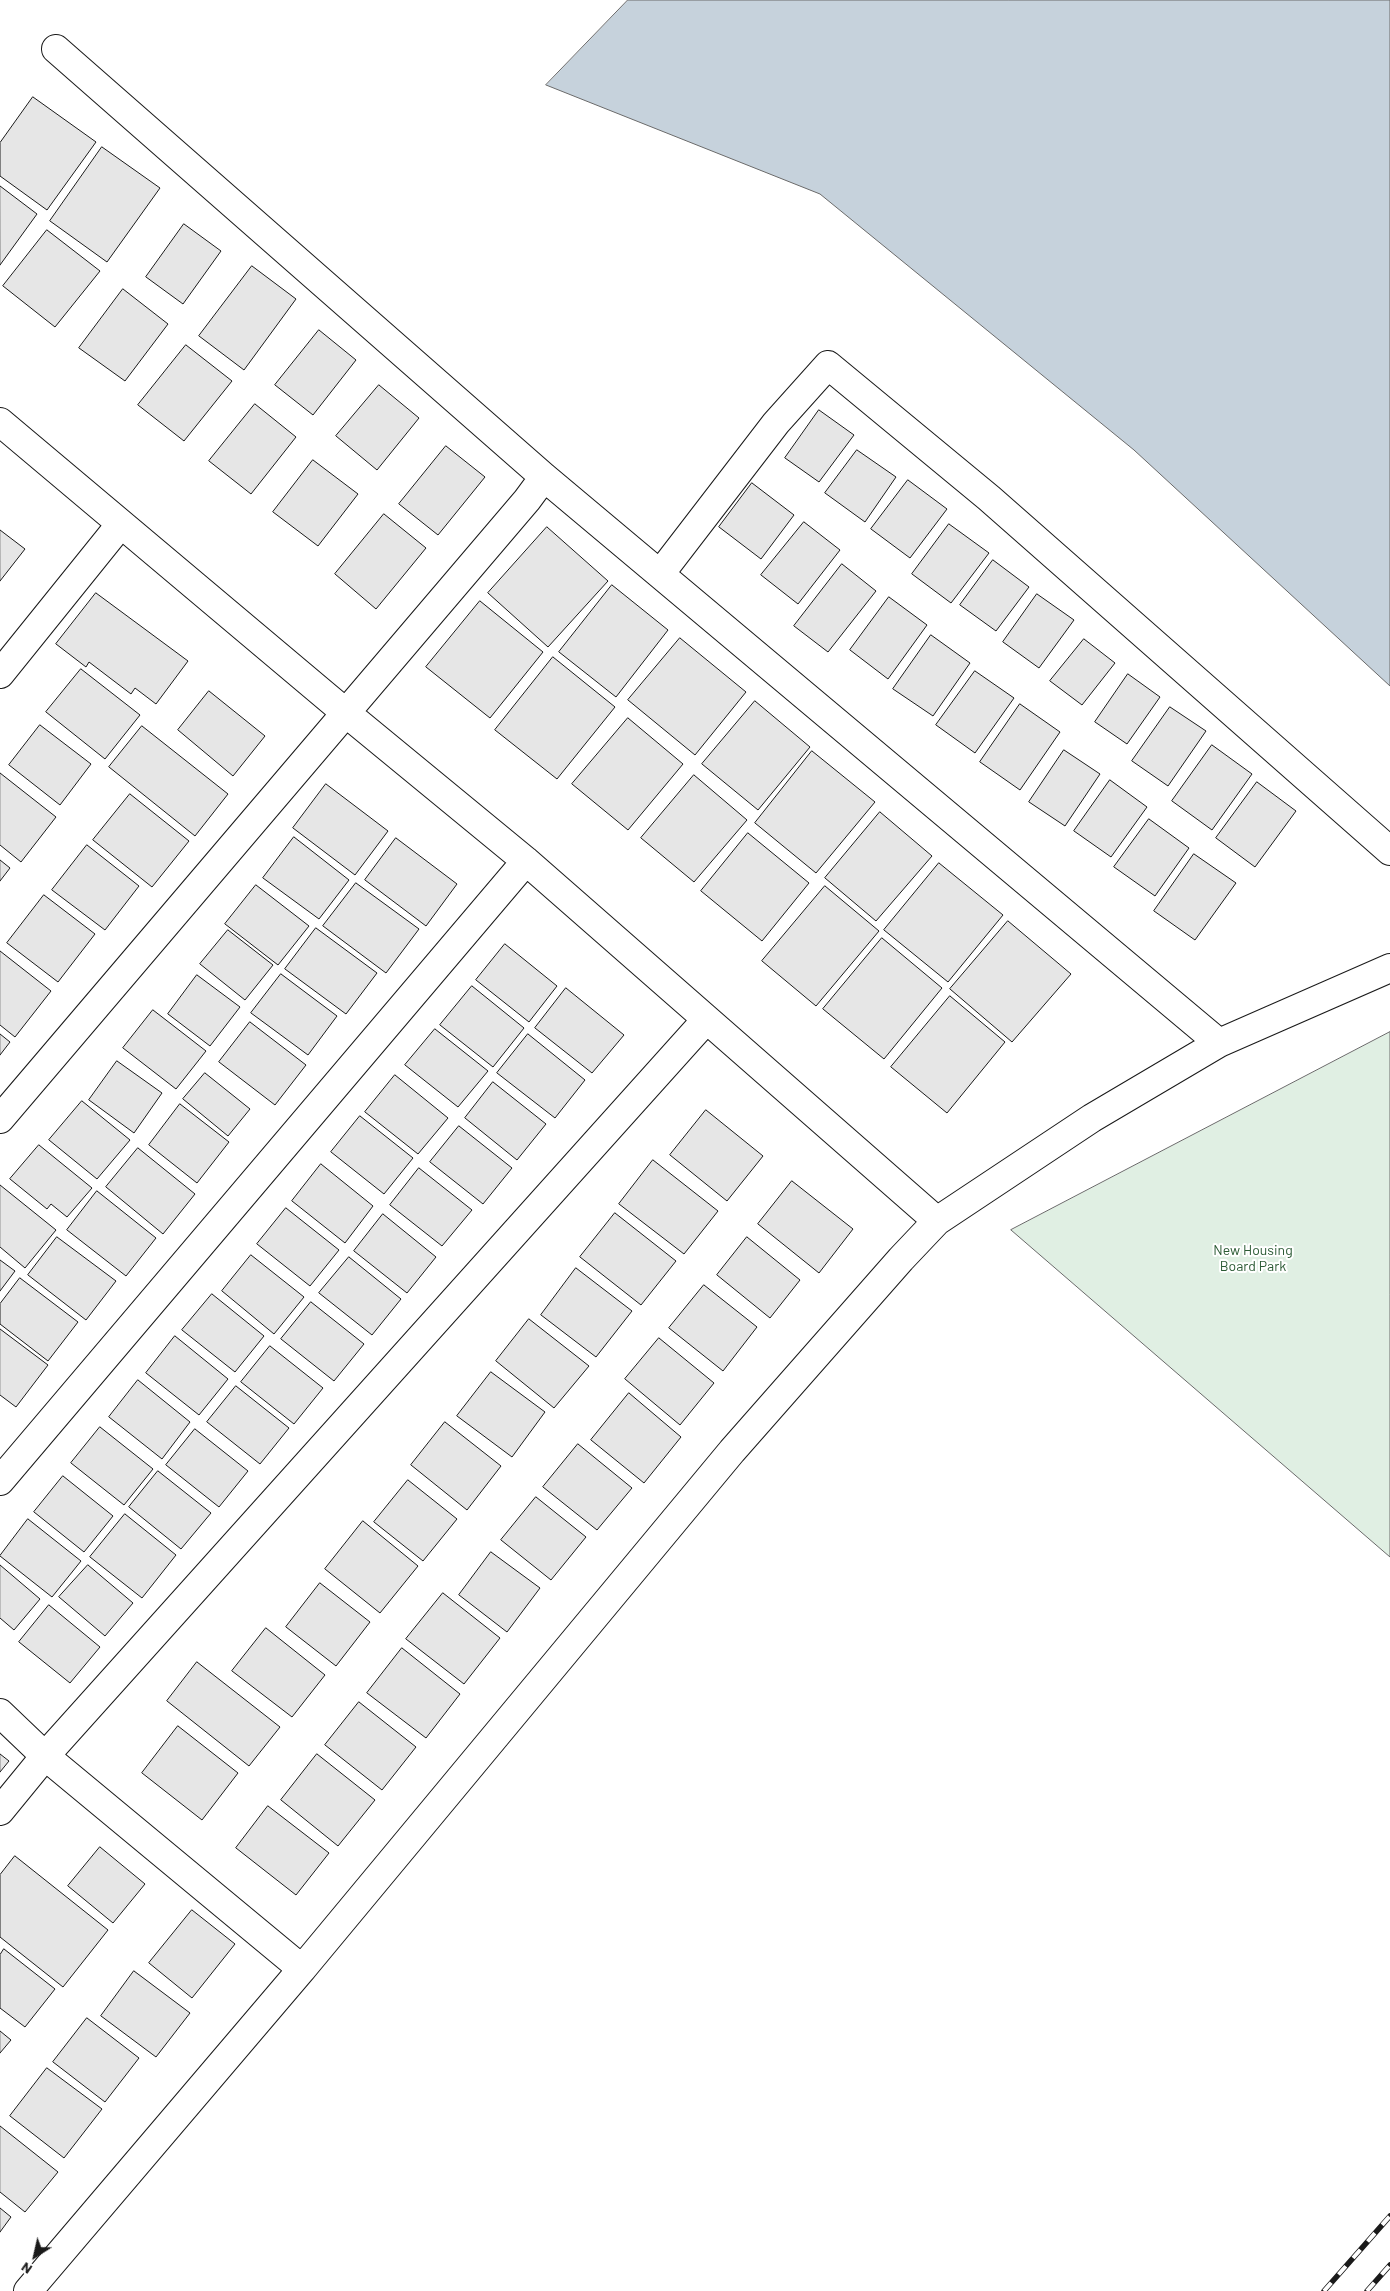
<!DOCTYPE html>
<style>
body{margin:0}
#map{position:relative;width:1390px;height:2291px;overflow:hidden;background:#fff;font-family:Barlow,sans-serif}
canvas{display:block}
.north{position:absolute;left:10px;top:2231px;width:50px;height:50px;-webkit-text-stroke:4px #fff;paint-order:stroke;rotate:215deg;font-size:14px;font-weight:700;line-height:20px;text-align:center;color:#1a1a1a}
.north::after{content:'';display:block;margin:auto;width:18px;height:22px;background:#1a1a1a;clip-path:polygon(50% 0,100% 100%,50% 72%,0 100%)}
</style>
<div id="map">
<canvas width="1390" height="2291"></canvas>
<div class="north">N</div>
</div>
<script>
const c = document.querySelector('canvas').getContext('2d');
c.lineJoin = 'round';
function paint(path, color) {
  c.fillStyle = color;
  c.fill(path, 'evenodd');
}
function strokePath(path, color, width, dash) {
  c.strokeStyle = color;
  c.lineWidth = width;
  c.lineCap = dash ? 'butt' : 'round';
  c.setLineDash(dash || []);
  c.stroke(path);
}
function label(font, color, halo, rows, align = 'center') {
  c.font = font + ' Barlow,sans-serif';
  c.lineWidth = 4;
  c.setLineDash([]);
  c.textBaseline = 'middle';
  c.strokeStyle = halo;
  c.fillStyle = color;
  for (const [text, x, y, turn = 0] of rows) {
    c.save();
    c.translate(x, y);
    c.rotate((+turn || 0) * Math.PI / 180);
    c.textAlign = isNaN(turn) ? turn : align;
    if (halo) c.strokeText(text, 0, 0);
    c.fillText(text, 0, 0);
    c.restore();
  }
}
const green = new Path2D(`
 M1390,1032V1557L1011,1230Z`);
paint(green, '#e0efe3');
strokePath(green, '#6a6a6a', 1);
const water = new Path2D(`
 M628,0H1390V686L1134,450L820,194L546,85Z`);
paint(water, '#c6d2dc');
strokePath(water, '#6a6a6a', 1);
const building = new Path2D(`
 M33,97L96,142L47,210L0,176V143Z
 M102,147L160,188L107,262L50,221Z
 M0,186L37,214L0,265Z
 M184,224L221,251L183,304L146,277Z
 M47,230L100,271L55,327L3,286Z
 M252,266L296,299L244,370L199,336Z
 M123,289L168,324L125,381L79,348Z
 M319,330L356,360L313,415L275,385Z
 M186,345L232,381L184,441L138,405Z
 M379,385L419,418L377,470L336,436Z
 M255,404L296,437L251,494L209,461Z
 M819,410L854,435L819,482L785,458Z
 M446,446L485,477L438,535L399,504Z
 M857,450L896,477L865,522L825,493Z
 M313,460L358,494L318,546L273,512Z
 M908,480L947,509L910,558L871,529Z
 M752,483L794,515L761,559L719,527Z
 M384,514L426,548L376,609L335,574Z
 M804,522L840,550L798,604L761,575Z
 M949,524L989,553L951,603L912,574Z
 M547,527L608,581L548,647L488,593Z
 M0,530L25,549L0,581Z
 M993,560L1029,587L996,631L960,605Z
 M842,564L876,591L828,652L794,626Z
 M612,585L668,630L616,697L559,652Z
 M96,593L188,661L156,704L135,688L131,694L89,662L86,667L56,644Z
 M1037,594L1074,620L1039,668L1003,642Z
 M889,597L927,625L888,679L850,650Z
 M480,601L543,652L490,718L426,667Z
 M931,635L970,663L933,716L893,689Z
 M680,638L746,692L695,755L628,700Z
 M1084,639L1115,663L1082,705L1050,681Z
 M553,657L615,707L557,779L495,730Z
 M81,669L140,715L105,759L46,712Z
 M975,671L1014,698L975,753L936,725Z
 M1128,674L1160,697L1127,744L1095,722Z
 M209,691L265,736L233,776L178,730Z
 M755,701L810,747L758,810L702,764Z
 M1020,704L1060,732L1020,790L980,762Z
 M1170,707L1206,731L1168,786L1132,761Z
 M628,718L683,764L628,830L572,784Z
 M40,725L91,764L60,805L9,765Z
 M142,726L228,794L195,836L109,767Z
 M1212,745L1252,774L1212,830L1172,801Z
 M1064,750L1100,774L1065,826L1029,802Z
 M812,751L875,802L816,873L755,823Z
 M0,773L56,817L21,862L0,845Z
 M694,775L747,820L694,882L641,838Z
 M1110,780L1147,807L1111,857L1074,831Z
 M1257,782L1296,811L1255,867L1216,838Z
 M326,784L388,831L355,875L293,828Z
 M130,794L189,841L152,887L93,840Z
 M880,812L932,856L876,921L825,878Z
 M1149,819L1189,848L1155,896L1114,867Z
 M748,833L809,883L762,941L701,891Z
 M294,837L349,880L319,919L263,878Z
 M396,838L457,884L426,926L365,880Z
 M87,845L139,886L105,930L52,890Z
 M1194,854L1236,883L1195,940L1154,911Z
 M0,860L10,868L0,881Z
 M939,863L1003,915L948,982L884,930Z
 M356,883L419,929L386,973L323,926Z
 M256,885L309,926L278,965L225,924Z
 M825,886L879,931L816,1006L762,961Z
 M44,895L95,934L58,982L7,943Z
 M1008,921L1071,974L1012,1042L950,989Z
 M316,928L377,973L346,1014L285,969Z
 M228,930L273,965L245,1000L200,964Z
 M882,938L942,988L884,1059L823,1009Z
 M505,944L557,986L529,1022L476,980Z
 M0,951L51,991L15,1037L0,1025Z
 M281,974L337,1016L308,1055L251,1013Z
 M197,975L240,1007L210,1046L168,1014Z
 M472,986L524,1028L493,1067L440,1025Z
 M566,988L624,1035L592,1073L535,1028Z
 M950,996L1005,1042L947,1113L891,1067Z
 M153,1010L206,1051L176,1089L123,1048Z
 M250,1022L306,1065L275,1105L219,1062Z
 M435,1029L488,1071L458,1107L405,1065Z
 M0,1034L10,1042L0,1055Z
 M528,1034L585,1080L555,1118L497,1073Z
 M117,1061L162,1093L134,1133L89,1100Z
 M205,1073L250,1109L228,1136L183,1099Z
 M395,1075L448,1118L418,1154L365,1112Z
 M493,1082L546,1124L517,1160L465,1118Z
 M82,1101L130,1140L97,1179L49,1140Z
 M180,1104L229,1142L197,1183L149,1145Z
 M706,1110L763,1156L727,1201L670,1155Z
 M360,1116L413,1158L384,1194L331,1152Z
 M459,1126L512,1168L483,1204L430,1162Z
 M39,1145L92,1188L67,1217L51,1204L47,1209L10,1179Z
 M138,1148L195,1194L163,1234L106,1187Z
 M653,1160L718,1211L684,1254L619,1204Z
 M321,1164L373,1206L345,1243L292,1201Z
 M419,1168L472,1210L442,1246L390,1205Z
 M792,1181L853,1229L819,1273L758,1224Z
 M0,1185L56,1230L25,1268L0,1247Z
 M97,1191L156,1238L126,1276L67,1230Z
 M286,1208L339,1250L310,1286L257,1244Z
 M615,1213L676,1261L641,1305L580,1257Z
 M383,1214L436,1257L407,1293L354,1251Z
 M57,1237L116,1281L86,1320L28,1275Z
 M747,1237L800,1280L770,1318L717,1275Z
 M251,1255L304,1297L274,1334L222,1291Z
 M349,1257L401,1299L372,1335L319,1293Z
 M0,1260L15,1271L0,1291Z
 M576,1268L632,1311L596,1357L541,1315Z
 M20,1278L78,1322L48,1361L0,1324V1304Z
 M704,1285L757,1327L723,1371L669,1328Z
 M212,1294L264,1336L235,1372L182,1330Z
 M311,1302L364,1344L334,1381L281,1339Z
 M529,1319L589,1366L554,1408L496,1361Z
 M0,1329L48,1365L16,1407L0,1395Z
 M175,1336L228,1379L199,1415L146,1373Z
 M659,1338L714,1383L680,1425L625,1379Z
 M270,1346L323,1388L294,1424L241,1382Z
 M491,1372L545,1412L512,1457L457,1416Z
 M138,1380L190,1422L162,1459L109,1417Z
 M236,1386L289,1428L260,1464L207,1422Z
 M629,1393L681,1437L644,1483L591,1440Z
 M445,1422L501,1466L467,1510L411,1465Z
 M100,1427L153,1469L124,1505L71,1463Z
 M195,1429L248,1471L219,1507L166,1465Z
 M578,1444L632,1488L597,1530L543,1487Z
 M158,1471L211,1513L181,1549L129,1507Z
 M63,1476L113,1516L84,1552L34,1512Z
 M408,1480L457,1519L423,1561L374,1522Z
 M536,1497L586,1537L551,1580L501,1540Z
 M125,1514L176,1555L142,1598L90,1557Z
 M28,1519L81,1561L52,1597L0,1556Z
 M363,1521L418,1566L380,1613L325,1569Z
 M491,1552L540,1588L507,1632L459,1595Z
 M0,1565L40,1599L14,1630L0,1618Z
 M88,1565L133,1603L105,1636L59,1597Z
 M320,1583L370,1622L336,1666L286,1627Z
 M443,1593L500,1638L464,1684L406,1639Z
 M49,1605L100,1647L70,1683L19,1642Z
 M266,1628L325,1675L292,1717L232,1671Z
 M402,1648L460,1694L426,1738L367,1693Z
 M197,1662L280,1727L249,1766L167,1701Z
 M359,1702L416,1747L382,1790L325,1745Z
 M178,1726L238,1773L202,1820L142,1773Z
 M0,1754L9,1761L0,1772Z
 M317,1754L375,1800L338,1846L281,1800Z
 M268,1806L329,1853L296,1895L236,1848Z
 M100,1847L145,1884L113,1923L68,1886Z
 M15,1856L108,1930L63,1987L0,1937V1875Z
 M192,1910L235,1944L192,1998L149,1963Z
 M4,1949L55,1989L25,2027L0,2008V1955Z
 M134,1971L190,2013L156,2057L101,2016Z
 M87,2018L139,2058L105,2102L53,2062Z
 M0,2031L11,2040L0,2053Z
 M47,2068L102,2109L64,2158L10,2116Z
 M0,2126L58,2172L25,2212L0,2192Z
 M0,2208L11,2217L0,2232Z`);
paint(building, '#e6e6e6');
strokePath(building, '#1a1a1a', 1);
const street = new Path2D(`
 M56,49L544,477L1219,1043
 M0,422L346,713L526,861L937,1221L901,1259L732,1451L302,1969L45,1756L0,1713
 M660,574L776,423L828,365L989,498L1390,851
 M0,674L120,525
 M0,1119L527,500L544,477
 M937,1221L1092,1118L1219,1043L1390,968
 M0,1481L526,861
 M0,1811L45,1756L706,1020
 M28,2291L302,1969`);
strokePath(street, '#1a1a1a', 30);
strokePath(street, '#fff', 28);
const rail = new Path2D(`
 M1324,2291L1390,2216
 M1367,2291L1390,2265`);
strokePath(rail, '#1a1a1a', 5.5);
strokePath(rail, '#fff', 4, [11]);
label('14px', '#2b5a34', '#fff', [
 ["New Housing",1253,1250],
 ["Board Park",1253,1266]
]);
</script>
